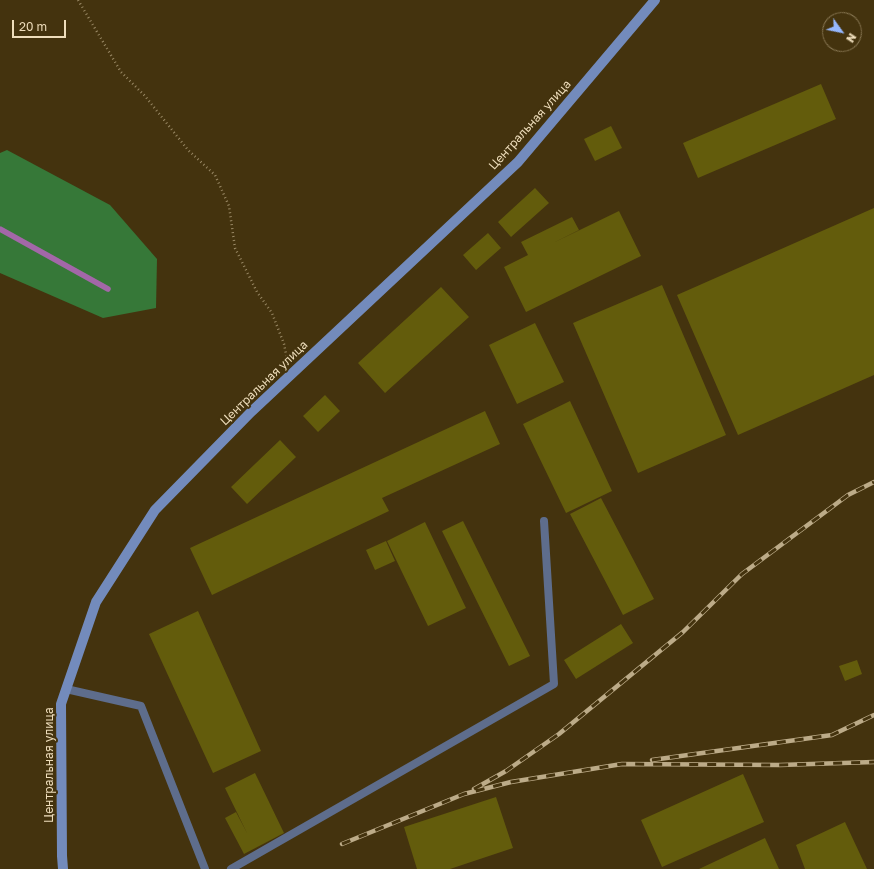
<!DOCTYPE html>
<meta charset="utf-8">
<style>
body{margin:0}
#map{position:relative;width:874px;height:869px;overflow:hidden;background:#44330e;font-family:"Golos Text",sans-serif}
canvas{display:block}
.north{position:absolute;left:822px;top:12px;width:40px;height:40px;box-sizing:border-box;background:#44330e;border:1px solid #887753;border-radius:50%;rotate:123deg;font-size:11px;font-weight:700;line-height:16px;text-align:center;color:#edb}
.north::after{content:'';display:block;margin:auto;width:14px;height:18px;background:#95b7fd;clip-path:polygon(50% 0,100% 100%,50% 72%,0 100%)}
.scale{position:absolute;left:12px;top:20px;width:54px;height:18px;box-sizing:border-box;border:2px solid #edb;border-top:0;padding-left:5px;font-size:12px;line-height:14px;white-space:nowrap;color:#edb;-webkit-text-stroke:3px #44330e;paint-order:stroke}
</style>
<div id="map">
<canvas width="874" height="869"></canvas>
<div class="north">N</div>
<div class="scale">20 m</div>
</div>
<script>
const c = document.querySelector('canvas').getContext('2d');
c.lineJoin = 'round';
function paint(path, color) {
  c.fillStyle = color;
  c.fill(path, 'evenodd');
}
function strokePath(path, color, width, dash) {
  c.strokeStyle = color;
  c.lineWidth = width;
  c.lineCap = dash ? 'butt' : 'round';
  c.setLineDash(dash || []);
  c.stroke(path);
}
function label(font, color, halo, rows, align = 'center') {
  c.font = font + ' "Golos Text",sans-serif';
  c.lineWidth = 4;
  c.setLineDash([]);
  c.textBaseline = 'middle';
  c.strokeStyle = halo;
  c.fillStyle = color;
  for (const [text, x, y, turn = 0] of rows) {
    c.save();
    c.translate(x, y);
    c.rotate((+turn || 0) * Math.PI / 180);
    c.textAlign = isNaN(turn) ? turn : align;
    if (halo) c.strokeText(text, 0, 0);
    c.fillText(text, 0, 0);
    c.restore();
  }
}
paint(new Path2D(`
 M7,150L110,205L157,259L156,308L103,318L0,273V153Z`), '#367838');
strokePath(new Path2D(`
 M0,229L108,289`), '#a367a8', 5.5);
paint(new Path2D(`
 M821,84L836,119L698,178L683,143Z
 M611,126L622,148L595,161L584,139Z
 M535,188L549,203L511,237L498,222Z
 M874,208V375L738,435L677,295Z
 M619,211L641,256L526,312L504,267L528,255L521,242L572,217L579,230L553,243Z
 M488,233L501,248L476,270L463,255Z
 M662,285L726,435L638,473L573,323Z
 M441,287L469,317L385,393L358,363Z
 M535,323L564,382L517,404L489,345Z
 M325,395L340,411L318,432L303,416Z
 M570,401L612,491L566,513L523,424Z
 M485,411L500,444L382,498L389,511L212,595L190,548Z
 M280,440L296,457L247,504L231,487Z
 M601,498L654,599L623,615L570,514Z
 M463,521L530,656L509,666L442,531Z
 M425,522L466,608L428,626L387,541Z
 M386,541L395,561L375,570L366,550Z
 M198,611L261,751L213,773L149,634Z
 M621,624L633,643L576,679L564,660Z
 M857,660L862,674L845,681L839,666Z
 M255,773L284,833L244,854L225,818L236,812L247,833L225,788Z
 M743,774L764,822L662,867L641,820Z
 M496,797L513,848L450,869H417L404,827Z
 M845,822L867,869H805L796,845Z
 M765,838L779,869H699Z`), '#635c0c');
strokePath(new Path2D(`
 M78,0L121,72L145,96L188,150L215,175L229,206L235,248L257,292L272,313L284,344L287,359`), '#998864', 2.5, [1, 3]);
strokePath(new Path2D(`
 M66,689L141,706L205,869
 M231,869L554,684L544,521`), '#5e6d8c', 8);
strokePath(new Path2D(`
 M63,869L62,856L61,704L96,602L155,510L251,412L518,162L655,0`), '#738bbc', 10);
const rail = new Path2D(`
 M652,760L832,735L874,715
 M474,789L506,771L559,734L683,632L742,574L848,495L874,482
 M342,844L464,794L511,782L622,764L780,765L874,762`);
strokePath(rail, '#bcab88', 4.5);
strokePath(rail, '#44330e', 3, [9]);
label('12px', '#edb', '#44330e', [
 ["Центральная улица",530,125,-48],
 ["Центральная улица",264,383,-44],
 ["Центральная улица",49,765,-90]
]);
</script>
